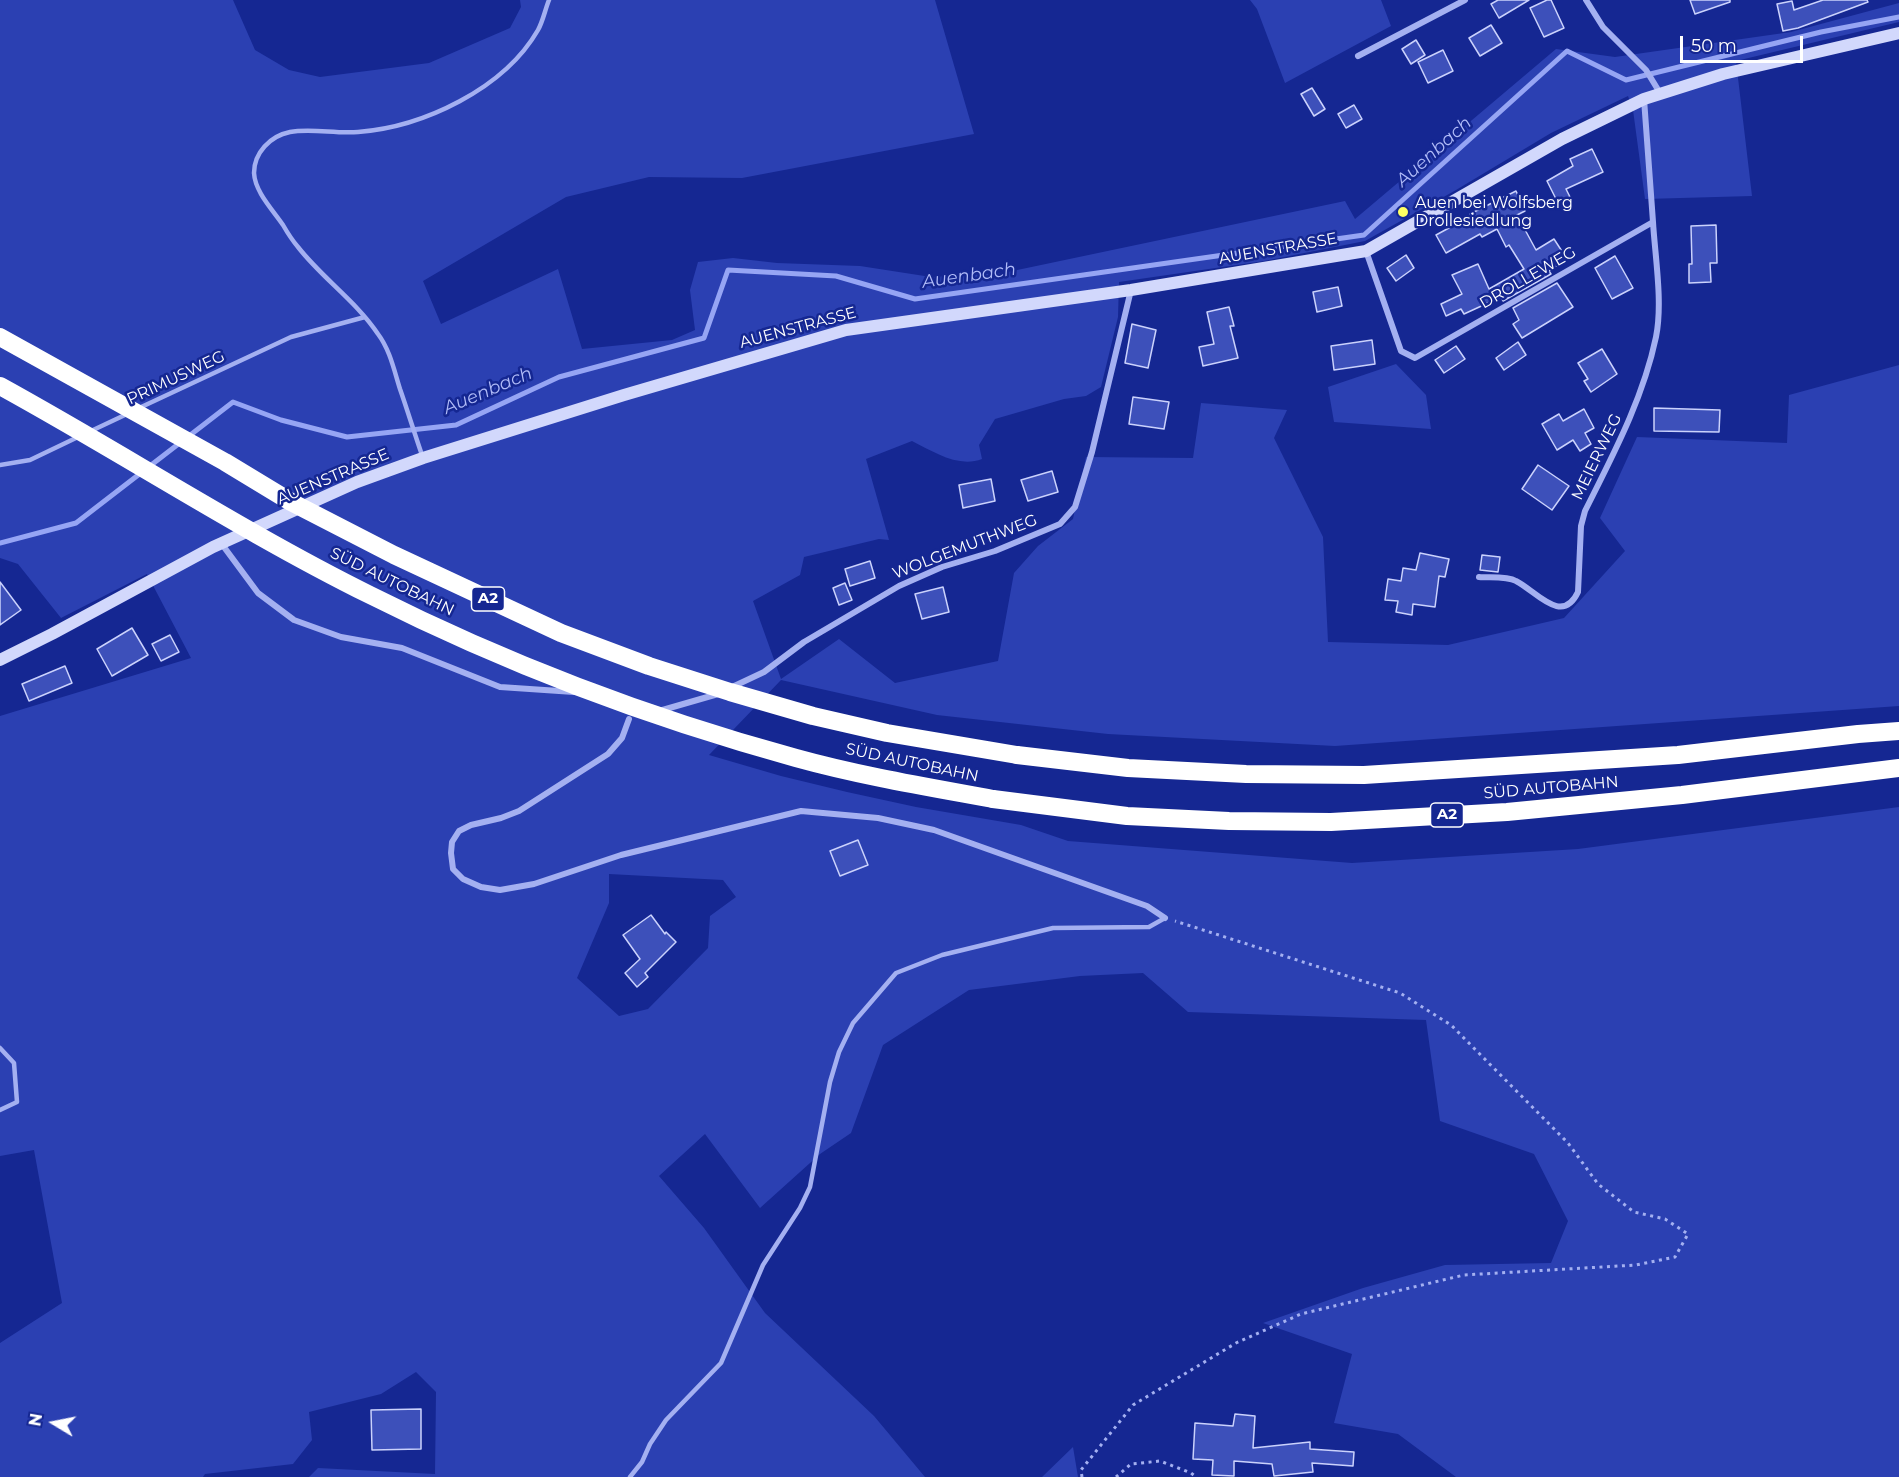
<!DOCTYPE html>
<meta charset="utf-8">
<style>
body{margin:0}
#map{position:relative;width:1899px;height:1477px;overflow:hidden;background:#152792;font-family:Montserrat,sans-serif}
canvas{display:block}
.north{position:absolute;left:24px;top:1393px;width:60px;height:60px;-webkit-text-stroke:4px #152792;paint-order:stroke;rotate:280deg;font-size:16px;font-weight:700;line-height:24px;text-align:center;color:#fff}
.north::after{content:'';display:block;margin:auto;width:21px;height:27px;background:#fff;clip-path:polygon(50% 0,100% 100%,50% 72%,0 100%)}
.scale{position:absolute;left:1680px;top:36px;width:123px;height:27px;box-sizing:border-box;border:3px solid #fff;border-top:0;padding-left:8px;font-size:18px;line-height:21px;white-space:nowrap;color:#fff;-webkit-text-stroke:4px #152792;paint-order:stroke}
</style>
<div id="map">
<canvas width="1899" height="1477"></canvas>
<div class="north">N</div>
<div class="scale">50 m</div>
</div>
<script>
const c = document.querySelector('canvas').getContext('2d');
c.lineJoin = 'round';
function paint(path, color) {
  c.fillStyle = color;
  c.fill(path, 'evenodd');
}
function strokePath(path, color, width, dash) {
  c.strokeStyle = color;
  c.lineWidth = width;
  c.lineCap = dash ? 'butt' : 'round';
  c.setLineDash(dash || []);
  c.stroke(path);
}
function label(font, color, halo, rows, align = 'center') {
  c.font = font + ' Montserrat,sans-serif';
  c.lineWidth = 5;
  c.setLineDash([]);
  c.textBaseline = 'middle';
  c.strokeStyle = halo;
  c.fillStyle = color;
  for (const [text, x, y, turn = 0] of rows) {
    c.save();
    c.translate(x, y);
    c.rotate((+turn || 0) * Math.PI / 180);
    c.textAlign = isNaN(turn) ? turn : align;
    if (halo) c.strokeText(text, 0, 0);
    c.fillText(text, 0, 0);
    c.restore();
  }
}
paint(new Path2D(`
 M0,0H233L255,50L289,70L320,77L429,63L510,28L521,7L520,0H935L974,134L742,178L649,177L566,197L423,281L441,324L558,269L582,349L672,340L695,330L690,290L698,262L733,258L777,263L860,266L931,277L1003,273L1345,201L1355,219L1556,49L1615,57L1791,32L1899,3V22L1736,61L1752,196L1645,199L1633,110L1628,96L1551,133L1456,190L1365,241L1264,261L1119,282L1118,317L1101,387L1086,396L1064,399L995,419L979,445L982,459C958,468 934,452 912,441L866,459L889,540L879,539L804,557L800,575L753,601L781,679L839,639L895,683L998,661L1014,573L1038,546L1073,519L1086,457L1193,458L1201,403L1287,410L1274,438L1323,537L1328,642L1448,645L1564,618L1625,551L1600,518L1637,437L1787,443L1789,395L1899,365V706L1335,746L1108,734L937,715L781,680L709,755L781,776L847,792L916,807L1021,825L1068,841L1352,863L1578,849L1899,807V1477H1456L1398,1434L1334,1423L1352,1354L1263,1323L1363,1288L1445,1265L1551,1263L1568,1221L1534,1154L1440,1121L1426,1020L1188,1012L1143,973L1080,976L969,990L883,1045L851,1133L820,1154L760,1208L705,1134L659,1176L704,1228L765,1313L874,1416L925,1477H309L318,1468L435,1474L436,1392L416,1372L381,1394L309,1412L312,1440L293,1464L205,1474L203,1477H0V1343L62,1303L34,1150L0,1156V716L191,658L147,574L61,618L18,564L0,558ZM609,874L723,880L736,897L710,916L708,948L648,1009L619,1016L577,978L609,903Z
 M1250,0H1381L1391,26L1285,83L1257,9Z
 M1396,364L1426,395L1431,429L1334,422L1328,387Z
 M1073,1447L1078,1477H1042Z`), '#2b40b2');
strokePath(new Path2D(`
 M189,436L233,402L281,420L347,437L456,425L559,377L704,338L728,270L836,276L915,299L1364,235L1567,51L1626,80L1821,32L1899,17
 M0,543L76,523L181,442`), '#96a5f4', 5);
const building = new Path2D(`
 M1498,0H1529L1499,18L1491,4Z
 M1547,0H1551L1564,28L1544,37L1530,8Z
 M1690,0H1730V2L1695,14Z
 M1823,0H1867L1868,2L1798,28L1783,31L1777,4L1792,1L1794,10Z
 M1491,25L1502,43L1480,56L1469,38Z
 M1416,40L1425,55L1411,64L1402,49Z
 M1443,50L1453,71L1428,83L1418,62Z
 M1312,88L1325,109L1314,116L1301,94Z
 M1354,105L1362,119L1346,128L1338,114Z
 M1592,149L1603,172L1566,189L1570,197L1558,203L1547,181L1573,166L1570,159Z
 M1516,191L1525,211L1517,215L1536,250L1554,239L1567,259L1549,271L1551,274L1503,301L1501,297L1464,314L1461,309L1446,316L1441,304L1462,294L1452,275L1478,264L1489,289L1524,269L1509,245L1506,247L1497,229L1482,237L1480,234L1446,253L1436,235L1471,216L1470,214Z
 M1716,225L1717,263H1710L1711,282L1689,283V264H1692L1691,226Z
 M1406,255L1414,268L1396,281L1387,268Z
 M1615,256L1633,288L1612,299L1595,268Z
 M1557,283L1573,307L1522,338L1513,324L1519,320L1513,308Z
 M1338,287L1342,306L1317,312L1313,292Z
 M1229,307L1234,326H1230L1238,358L1203,366L1199,347L1214,344L1207,312Z
 M1132,324L1156,330L1148,368L1125,363Z
 M1372,340L1375,364L1334,370L1331,346Z
 M1518,342L1526,355L1504,370L1496,358Z
 M1456,346L1465,359L1444,373L1435,360Z
 M1602,349L1617,374L1591,392L1584,381L1588,379L1578,363Z
 M1133,397L1169,402L1164,429L1129,424Z
 M1654,408L1720,410L1719,432L1654,431Z
 M1584,409L1594,428L1585,433L1591,444L1580,451L1573,440L1557,450L1542,424L1559,414L1563,421Z
 M1538,465L1569,486L1552,510L1522,489Z
 M1052,471L1058,492L1028,501L1021,480Z
 M991,479L995,501L963,508L959,485Z
 M1420,553L1449,559L1445,577L1439,576L1435,607L1413,604L1412,615L1396,612L1398,601L1385,600L1388,579L1401,581L1403,568L1416,570Z
 M1482,555L1500,557L1498,572L1480,570Z
 M870,561L875,578L850,586L845,569Z
 M0,582L21,610L0,625Z
 M845,583L852,600L839,605L833,588Z
 M943,587L949,612L922,619L915,594Z
 M132,628L148,655L112,676L97,649Z
 M170,635L179,652L161,661L152,644Z
 M65,666L72,683L29,701L22,684Z
 M858,840L868,865L840,876L830,851Z
 M651,915L665,934L666,932L676,942L645,973L648,977L637,987L625,973L640,959L623,935Z
 M421,1409V1449L372,1450L371,1410Z
 M1235,1414L1255,1416L1253,1448L1310,1442V1449L1354,1452L1353,1466L1312,1463L1313,1472L1274,1476L1272,1464L1234,1461V1476L1212,1475L1213,1460L1193,1459L1195,1423L1233,1426Z`);
paint(building, '#3d50ba');
strokePath(building, '#cbd2fc', 1.5);
strokePath(new Path2D(`
 M1082,1477L1081,1470L1133,1405L1236,1343L1301,1314L1464,1275L1636,1265L1675,1257L1688,1234L1665,1219L1634,1212L1598,1184L1568,1143L1451,1025L1400,993L1175,921
 M1116,1477L1131,1464L1160,1461L1191,1473L1196,1477`), '#a4b0f1', 3, [3, 4.5]);
strokePath(new Path2D(`
 M137,409L291,337L365,317
 M91,431L127,414
 M423,458C415,435 408,412 400,389C394,370 390,350 378,334C356,301 322,278 298,247C292,240 287,232 283,225C273,210 255,192 254,173C254,153 270,136 290,132C311,128 336,134 358,132C423,127 504,89 538,30C543,21 545,10 549,0
 M0,465L30,460L78,437
 M0,1048L14,1063L17,1102L0,1110
 M630,1477L642,1462L650,1444L666,1420L721,1363L763,1265L800,1208L810,1187L830,1082L839,1052L853,1023L896,973L942,955L1053,928L1149,927L1165,918`), '#a4b0f1', 4.5);
strokePath(new Path2D(`
 M1586,0L1603,27L1646,70L1660,93
 M1358,56L1465,0
 M1366,251L1401,351L1415,358L1653,222L1644,99
 M221,543L258,593L294,620L341,637L402,648L500,687L574,692
 M1479,577C1489,578 1507,576 1516,581C1536,591 1562,626 1578,592L1581,526L1585,511C1613,455 1643,399 1656,337C1663,303 1655,256 1653,222
 M730,688L764,672L804,642L899,586L942,567L995,551L1060,524L1075,507L1092,452L1131,290
 M659,711L718,694
 M629,719L622,738L608,754L519,811L501,818L471,825L459,831L452,842L451,853L453,869L463,879L481,887L500,890L534,884L621,855L801,811L878,818L934,830L1147,906L1165,918`), '#a4b0f1', 6);
strokePath(new Path2D(`
 M0,660L52,634L213,547L357,482L423,458L624,395L846,330L1131,290L1366,251L1562,139L1644,99L1723,74L1899,33`), '#d2d8fc', 12);
strokePath(new Path2D(`
 M1017,755L1128,768L1246,774L1364,775L1678,755L1858,734L1899,731
 M993,799L1127,816L1229,821L1331,822L1507,812L1682,795L1899,768`), '#fff', 18);
strokePath(new Path2D(`
 M0,337L225,462L291,502L394,555L561,633L649,666L730,692L813,716L887,733L1017,755
 M0,386C124,454 243,532 370,595C505,663 650,718 796,758C861,776 928,787 993,799`), '#fff', 18);
for (const [x, y, r, color] of [
 [1403,212,6,"#feff63"]
]) {
  const dot = new Path2D();
  dot.arc(x, y, r, 0, 2 * Math.PI);
  c.fillStyle = color;
  c.fill(dot);
  strokePath(dot, '#152792', 2);
}
for (const [x, y, w] of [
 [488,599,33],
 [1447,815,33]
]) {
  const box = new Path2D();
  box.roundRect(x - w / 2, y - 12, w, 24, 4.5);
  c.fillStyle = '#152792';
  c.fill(box);
  strokePath(box, '#fff', 1.5);
}
label('bold 15px', '#fff', null, [
 ["A2",488,599],
 ["A2",1447,815]
]);
label('16px', '#fff', '#152792', [
 ["Auen bei Wolfsberg",1415,203],
 ["Drollesiedlung",1415,221]
], 'left');
label('16px', '#fff', '#152792', [
 ["AUENSTRASSE",1278,249,-10],
 ["DROLLEWEG",1528,278,-30],
 ["AUENSTRASSE",798,328,-15],
 ["PRIMUSWEG",176,378,-25],
 ["MEIERWEG",1597,457,-64],
 ["AUENSTRASSE",333,477,-23],
 ["WOLGEMUTHWEG",965,547,-21],
 ["SÜD AUTOBAHN",392,582,26],
 ["SÜD AUTOBAHN",912,763,12],
 ["SÜD AUTOBAHN",1551,788,-5]
]);
label('italic 18px', '#b0bbf8', '#152792', [
 ["Auenbach",1434,152,-42],
 ["Auenbach",969,276,-8],
 ["Auenbach",488,391,-23]
]);
</script>
